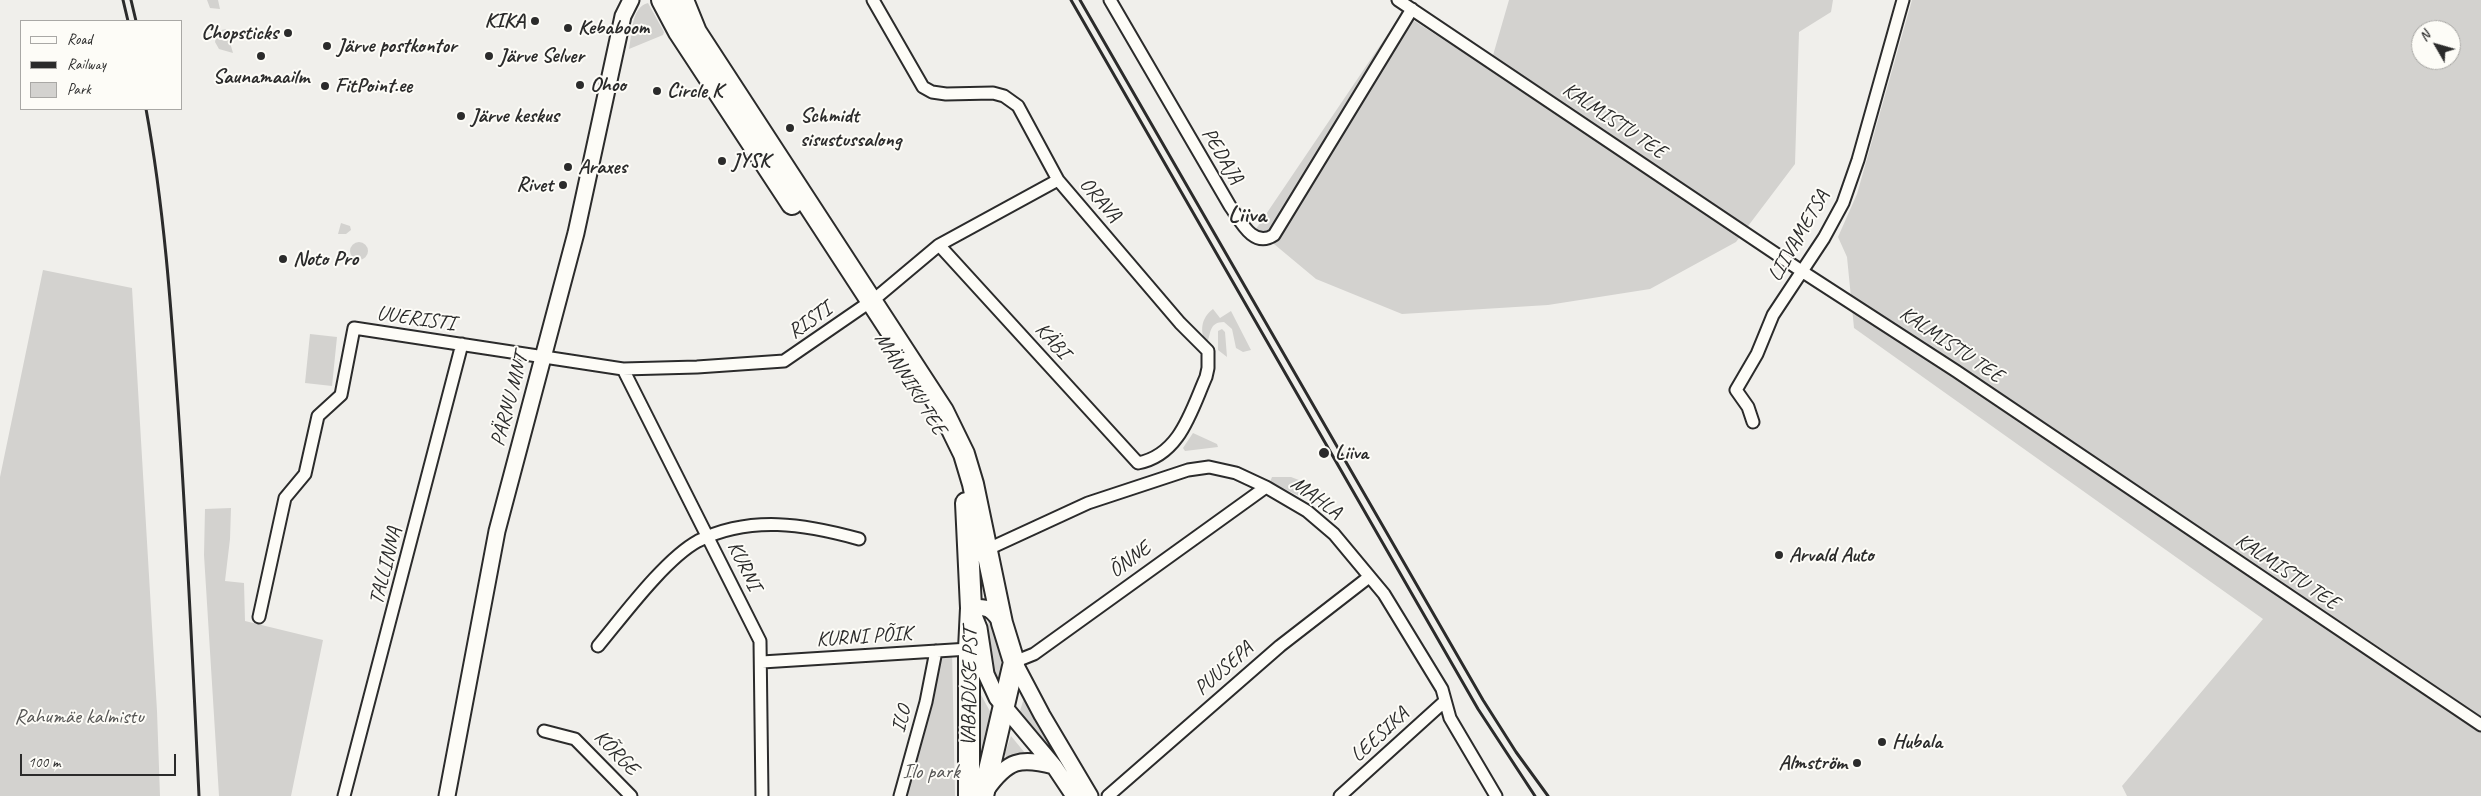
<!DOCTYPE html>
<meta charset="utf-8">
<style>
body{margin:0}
#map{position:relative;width:2481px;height:796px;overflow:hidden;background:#f0efeb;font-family:Caveat,sans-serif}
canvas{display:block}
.legend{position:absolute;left:20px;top:20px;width:162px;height:90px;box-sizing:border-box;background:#fdfcf7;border:1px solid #a9a8a5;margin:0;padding:6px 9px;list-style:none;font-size:15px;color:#2b2b2b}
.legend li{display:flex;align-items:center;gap:10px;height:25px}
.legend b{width:25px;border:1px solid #a9a8a5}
.north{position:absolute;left:2411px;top:20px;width:50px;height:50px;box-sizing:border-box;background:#fdfcf7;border:1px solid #a9a8a5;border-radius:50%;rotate:308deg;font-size:14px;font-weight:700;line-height:20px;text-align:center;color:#2b2b2b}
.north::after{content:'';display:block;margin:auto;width:18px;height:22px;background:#2b2b2b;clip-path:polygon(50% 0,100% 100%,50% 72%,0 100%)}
.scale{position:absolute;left:20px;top:754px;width:156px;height:22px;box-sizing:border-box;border:2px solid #2b2b2b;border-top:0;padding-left:6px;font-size:15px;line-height:18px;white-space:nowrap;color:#2b2b2b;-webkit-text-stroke:4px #fdfcf7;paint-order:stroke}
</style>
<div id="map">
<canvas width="2481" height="796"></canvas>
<ul class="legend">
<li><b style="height:6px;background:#fdfcf7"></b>Road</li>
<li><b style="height:6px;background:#2b2b2b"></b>Railway</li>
<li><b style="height:14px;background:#d3d2cf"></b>Park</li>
</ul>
<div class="north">N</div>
<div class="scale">100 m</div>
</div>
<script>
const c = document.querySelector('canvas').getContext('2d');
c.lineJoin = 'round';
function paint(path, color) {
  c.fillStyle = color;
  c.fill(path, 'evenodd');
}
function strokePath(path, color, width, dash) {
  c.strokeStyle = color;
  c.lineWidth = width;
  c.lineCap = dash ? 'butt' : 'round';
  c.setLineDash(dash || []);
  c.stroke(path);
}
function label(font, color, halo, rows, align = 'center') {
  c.font = font + ' Caveat,sans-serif';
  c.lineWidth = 4;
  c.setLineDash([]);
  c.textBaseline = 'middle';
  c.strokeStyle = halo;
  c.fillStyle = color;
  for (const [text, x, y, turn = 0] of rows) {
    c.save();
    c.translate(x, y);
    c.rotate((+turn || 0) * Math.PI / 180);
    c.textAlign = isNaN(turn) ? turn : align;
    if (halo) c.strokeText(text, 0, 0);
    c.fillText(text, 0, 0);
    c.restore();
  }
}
paint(new Path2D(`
 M207,0H218L220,9L210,8Z
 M1509,0H1833L1831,12L1799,32L1795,164L1736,242L1650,289L1548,305L1402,314L1316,279L1256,229L1402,13L1489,69Z
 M1912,0H2481V796H2127L2122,786L2263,619L1854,328L1847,257L1838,237L1857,194ZM2421,30H2451V60H2421Z
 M648,3L664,32L663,35L629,49C632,35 631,7 648,3Z
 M226,29L233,53L219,49L215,42L217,31Z
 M341,223L350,226L351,230L346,234H338Z
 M350 251a9 9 0 1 1 18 0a9 9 0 1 1-18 0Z
 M43,270L132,288L157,711L160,796H0V477Z
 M1213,309L1220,318L1231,311L1251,350L1243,352L1236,348L1232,329L1224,322C1209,322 1211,333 1207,344C1199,332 1201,318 1213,309Z
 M1222,329L1225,332L1227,357L1218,350V331Z
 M310,334L337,337L332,386L305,383Z
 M1193,433L1217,444L1218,447L1185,451L1183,448Z
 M1272,477H1291L1304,482L1306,490L1299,496L1270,482Z
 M231,508L230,539L225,581L244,583L245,621L323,640L291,796H219L204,555L205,509Z
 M988,618L1000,648L1002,676L996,678L990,660Z
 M952,649L955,796H900L936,651Z
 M977,693H980L992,715L977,786Z
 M1024,698L1053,752L1019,714Z
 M1011,736L1025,753L1006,758L1005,753Z`), '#d3d2cf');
const street = new Path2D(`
 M873,0L923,87L932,92L946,94L993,93L1004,96L1018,106L1058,180L1180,323L1208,351V368L1206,377C1191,411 1180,455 1138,463L939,245
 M1110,0L1230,206C1240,220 1253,249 1274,235L1412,9
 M1398,0L1803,272L1956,371L2481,725
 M623,369L760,641L762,796
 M1753,422L1748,407L1736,390L1757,354L1773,315L1824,238L1843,203L1858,160L1903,0
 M986,550L1088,503L1188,470L1209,467L1236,473L1266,487L1307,511L1334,534L1384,594L1442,689L1450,718L1496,796
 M259,617L285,498L305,474L318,416L341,395L354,328L623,369L697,367L784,361L877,297L939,245L1058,180
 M598,646C623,616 665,559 698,541C750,515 805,524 859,539
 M762,662L969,649
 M1014,662L1034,654L1266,487
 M544,731L575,739L631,796
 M344,796L462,344
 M900,796L926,702L936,651
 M1108,796L1280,646L1369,577
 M1340,796L1445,701`);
const secondary = new Path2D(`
 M1002,623C991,609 989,606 971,608L979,628L986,674L997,698L1054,766L1074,796
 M1014,662L1042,715L1090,796
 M987,789C1008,760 1020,757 1054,766
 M447,796L497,531L576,233L623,16L631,0`);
const highway = new Path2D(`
 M662,0L679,32L792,204
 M683,0L696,32L943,411L964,454L973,484L1002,623L1014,662L983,796
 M966,503L971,608L969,649V796`);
strokePath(street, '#2b2b2b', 15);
strokePath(secondary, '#2b2b2b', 19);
strokePath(highway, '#2b2b2b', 24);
strokePath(street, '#fdfcf7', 11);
strokePath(secondary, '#fdfcf7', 15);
strokePath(highway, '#fdfcf7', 20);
strokePath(new Path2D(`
 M123,0L128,21
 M131,0L136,21
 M1071,0L1478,709L1535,796
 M1080,0L1483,700L1516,752L1548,796
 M146,109C164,207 171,306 178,406C187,536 193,666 199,796`), '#2b2b2b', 3);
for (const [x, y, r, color] of [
 [535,21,5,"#2b2b2b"],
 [568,28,5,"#2b2b2b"],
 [288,33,5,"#2b2b2b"],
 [327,46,5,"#2b2b2b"],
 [261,56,5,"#2b2b2b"],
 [489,56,5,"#2b2b2b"],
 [580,85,5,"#2b2b2b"],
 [325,86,5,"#2b2b2b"],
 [657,91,5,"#2b2b2b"],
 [461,116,5,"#2b2b2b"],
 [790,128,5,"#2b2b2b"],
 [722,161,5,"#2b2b2b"],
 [568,167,5,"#2b2b2b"],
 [563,185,5,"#2b2b2b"],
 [283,259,5,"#2b2b2b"],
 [1324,453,6,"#2b2b2b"],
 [1779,555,5,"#2b2b2b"],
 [1882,742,5,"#2b2b2b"],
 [1857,763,5,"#2b2b2b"]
]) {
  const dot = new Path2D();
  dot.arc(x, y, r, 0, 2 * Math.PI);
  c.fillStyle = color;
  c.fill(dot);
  strokePath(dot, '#fdfcf7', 2);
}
label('bold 21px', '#2b2b2b', '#fdfcf7', [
 ["KIKA",525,21,"right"],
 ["Kebaboom",578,28],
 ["Chopsticks",278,33,"right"],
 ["Järve postkontor",337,46],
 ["Järve Selver",499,56],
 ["Saunamaailm",261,77,"center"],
 ["Ohoo",590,85],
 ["FitPoint.ee",335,86],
 ["Circle K",667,91],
 ["Järve keskus",471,116],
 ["Schmidt",800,116],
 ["sisustussalong",800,140],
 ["JYSK",732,161],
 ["Araxes",578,167],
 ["Rivet",553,185,"right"],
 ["Noto Pro",293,259],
 ["Liiva",1335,453],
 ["Arvald Auto",1789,555],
 ["Hubala",1892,742],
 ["Almström",1847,763,"right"]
], 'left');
label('21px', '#2b2b2b', '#fdfcf7', [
 ["KALMISTU TEE",1614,121,34],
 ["PEDAJA",1222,156,59],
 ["ORAVA",1100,200,49],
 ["LIIVAMETSA",1799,236,-60],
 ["UUERISTI",416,319,8],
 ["RISTI",810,321,-35],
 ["KÄBI",1052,341,48],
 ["KALMISTU TEE",1951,345,34],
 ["MÄNNIKU TEE",910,384,58],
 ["PÄRNU MNT",510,400,-75],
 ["MAHLA",1316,498,36],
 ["ÕNNE",1130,560,-36],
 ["TALLINNA",386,566,-76],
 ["KURNI",744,566,64],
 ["KALMISTU TEE",2287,572,34],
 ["KURNI PÕIK",864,637,-4],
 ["PUUSEPA",1224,669,-41],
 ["VABADUSE PST",970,687,-89],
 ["ILO",902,719,-75],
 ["LEESIKA",1380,735,-42],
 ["KÕRGE",616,753,46]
]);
label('21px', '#555554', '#fdfcf7', [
 ["Rahumäe kalmistu",79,717],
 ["Ilo park",931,772]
]);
label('bold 24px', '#2b2b2b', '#fdfcf7', [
 ["Liiva",1247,216]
]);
</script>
